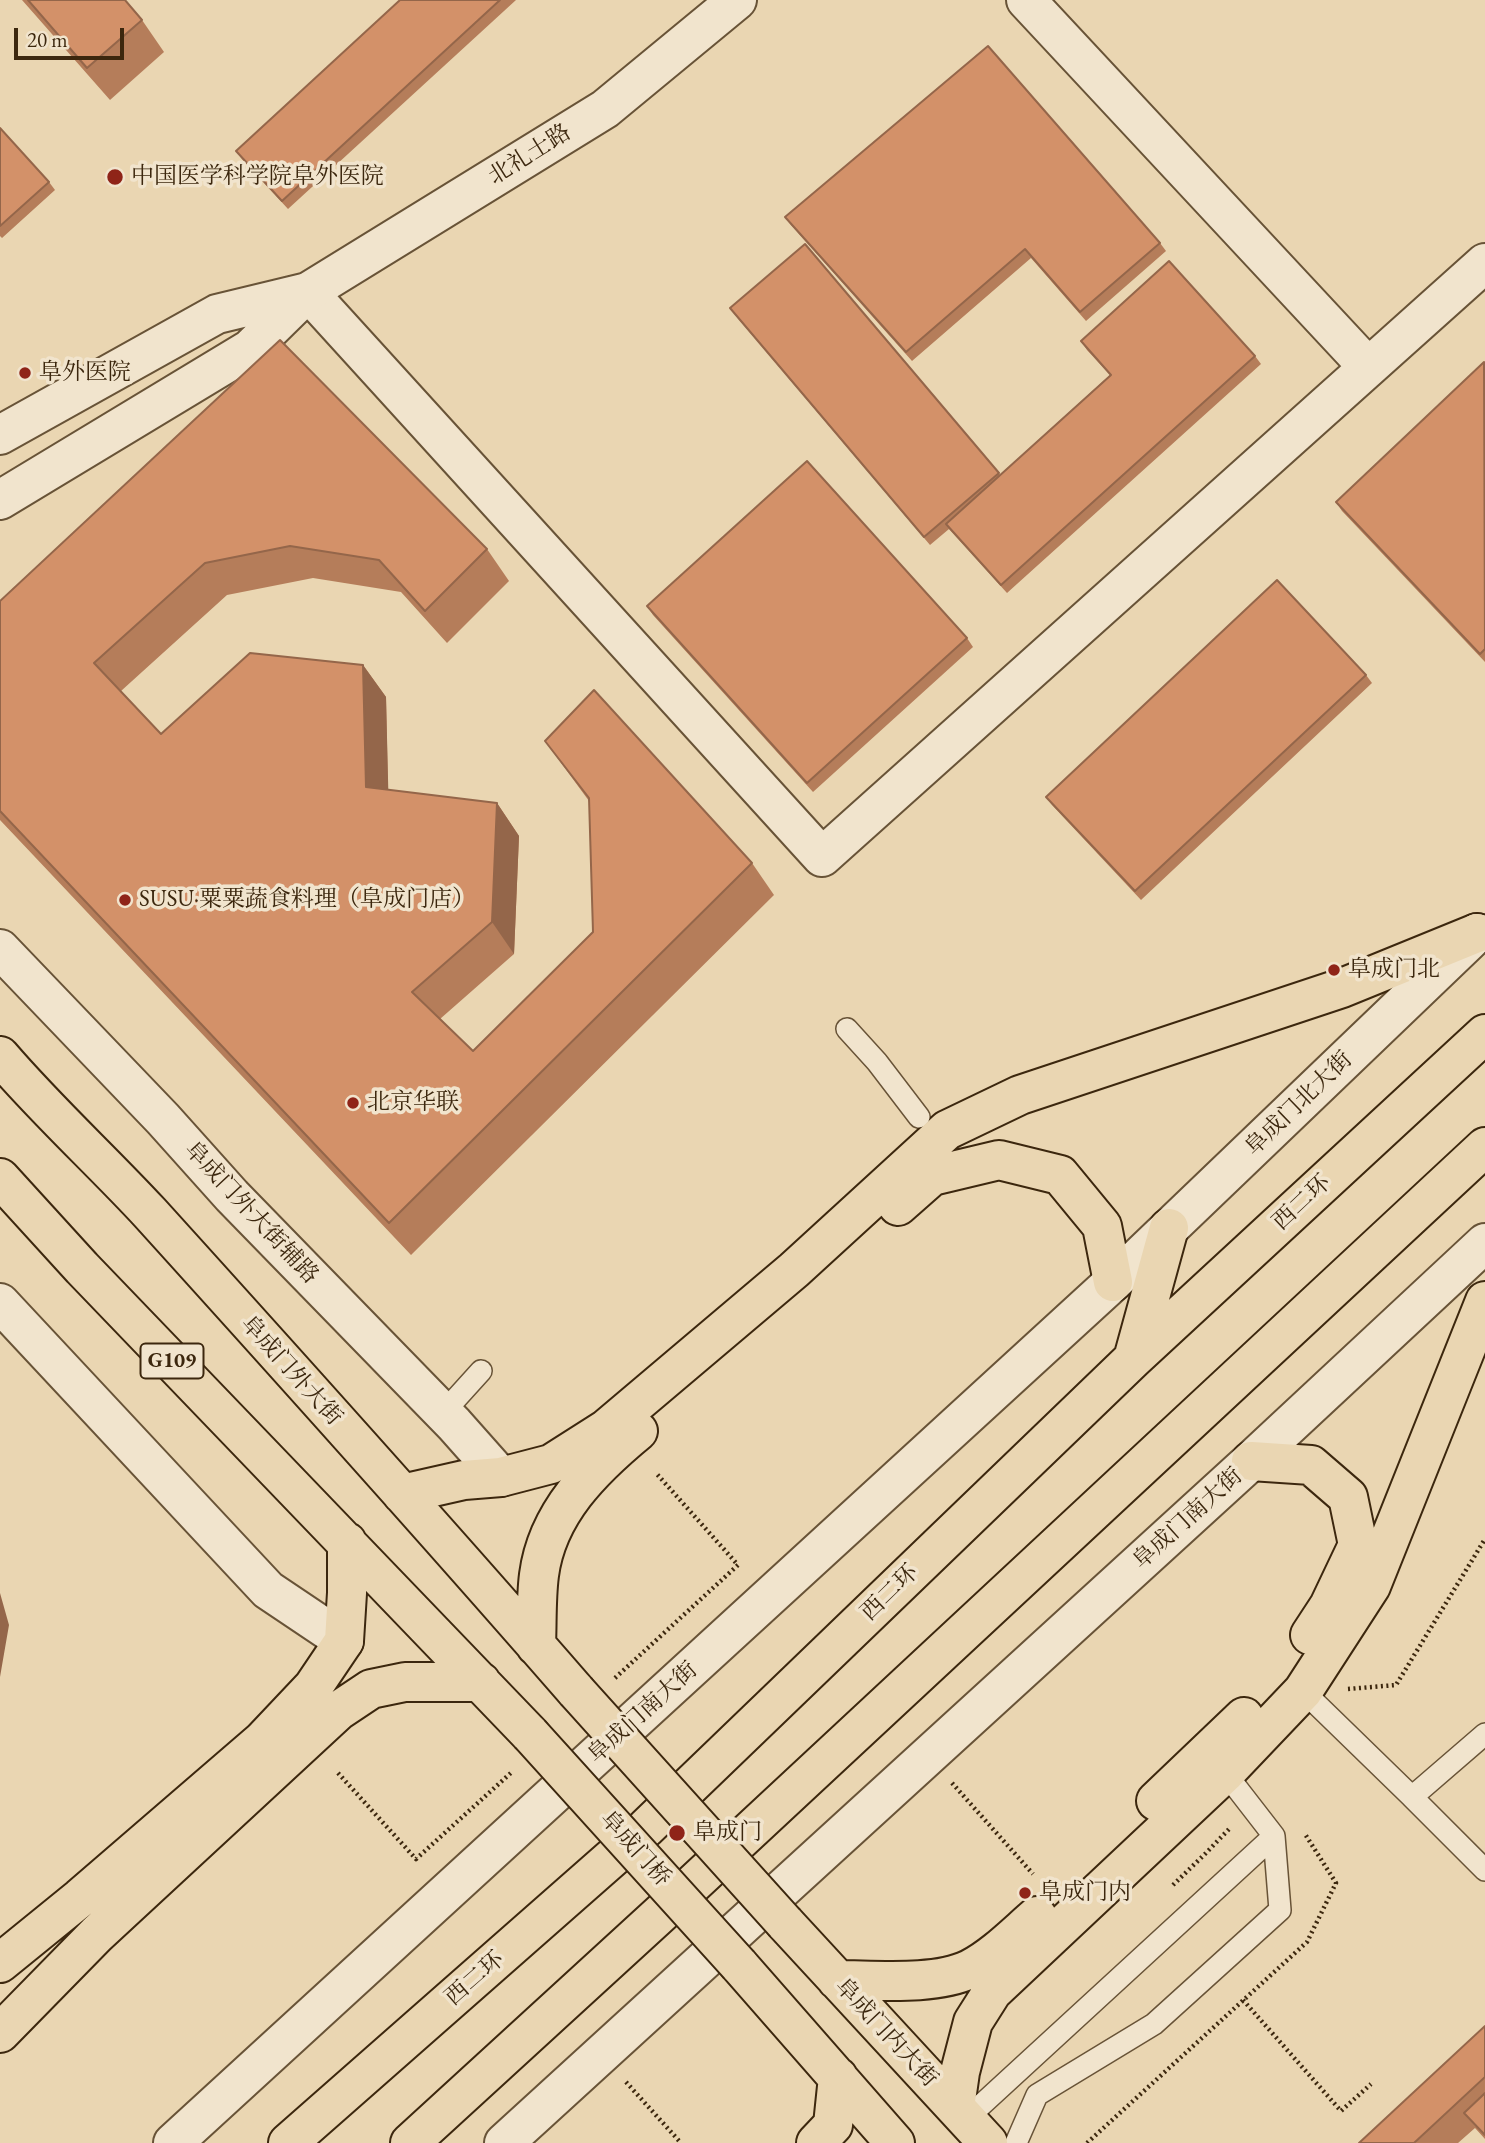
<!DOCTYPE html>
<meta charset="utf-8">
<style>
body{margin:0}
#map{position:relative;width:1485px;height:2143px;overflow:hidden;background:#ead6b2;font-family:"EB Garamond",serif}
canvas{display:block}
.scale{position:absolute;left:14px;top:28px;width:110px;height:32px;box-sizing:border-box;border:4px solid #3c270e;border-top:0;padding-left:9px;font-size:21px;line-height:24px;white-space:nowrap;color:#3c270e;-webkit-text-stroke:5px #f1e4cd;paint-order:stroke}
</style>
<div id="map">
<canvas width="1485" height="2143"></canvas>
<div class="scale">20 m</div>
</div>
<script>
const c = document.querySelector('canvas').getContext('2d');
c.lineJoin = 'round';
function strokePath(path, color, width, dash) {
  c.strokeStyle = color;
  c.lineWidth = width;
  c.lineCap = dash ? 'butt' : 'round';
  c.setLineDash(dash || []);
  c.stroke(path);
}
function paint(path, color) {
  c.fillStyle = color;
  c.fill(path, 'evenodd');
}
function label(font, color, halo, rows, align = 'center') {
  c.font = font + ' "EB Garamond","Noto Serif SC",serif';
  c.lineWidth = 7;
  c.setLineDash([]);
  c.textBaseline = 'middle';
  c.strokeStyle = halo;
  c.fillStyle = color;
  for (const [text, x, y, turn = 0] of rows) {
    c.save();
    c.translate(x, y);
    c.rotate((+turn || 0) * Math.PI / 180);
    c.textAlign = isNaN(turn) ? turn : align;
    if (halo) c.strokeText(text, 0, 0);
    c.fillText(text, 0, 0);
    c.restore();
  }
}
const service = new Path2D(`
 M847,1029L877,1062L919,1117
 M443,1413L481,1371
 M1303,1691L1412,1797L1485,1734
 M1412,1797L1485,1870
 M966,2119L1274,1836
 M1016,2143L1037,2095L1154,2024L1280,1910L1274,1836L1219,1765`);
const minor = new Path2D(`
 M1026,0L1368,367
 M308,292L822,857L1485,263`);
const tertiary = new Path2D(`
 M0,435L217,314L308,292
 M0,500L250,349L308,292L605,109L737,0
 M0,949L163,1119L232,1196L454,1424L501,1477
 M0,1303L268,1590L344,1641
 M173,2143L1113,1282L1477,933
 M504,2143L1251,1461L1485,1243`);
const primary = new Path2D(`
 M1251,1461L1311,1465L1348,1497L1358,1545L1329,1606L1310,1635
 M1156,1801L1244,1717
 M785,1923L988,2143
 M739,1965L895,2143
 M837,1980C876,1980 935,1986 970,1969C995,1956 1016,1934 1037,1916
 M955,2107L960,2072L973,2022L992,1992L1225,1773L1303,1691L1371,1586L1485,1301
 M816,2143L833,2125L838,2077`);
const trunk = new Path2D(`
 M0,1056C47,1111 101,1160 150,1213C293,1371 436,1530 576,1691
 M0,1178L82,1268L530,1734
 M898,1206L932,1176L999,1160L1060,1175L1102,1226L1113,1282
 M1133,1359L1169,1228
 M402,1494L464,1480L501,1477L551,1464L606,1429L794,1270L947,1130L1020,1095L1342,988L1477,933
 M536,1646C537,1622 536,1598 539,1575C547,1513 592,1469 638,1431
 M0,1963L80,1898L262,1741L313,1687L344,1641L347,1593V1542
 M0,2033L97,1934L338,1711L371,1689L405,1682H481
 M288,2143L646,1828L1133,1359L1485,1034
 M410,2143L694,1883L1485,1147`);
strokePath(service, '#685337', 24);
strokePath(minor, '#685337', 42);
strokePath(tertiary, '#685337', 42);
strokePath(primary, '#3c270e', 42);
strokePath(trunk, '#3c270e', 42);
strokePath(new Path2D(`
 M615,1678L738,1565L656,1473
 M1348,1689L1396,1685L1485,1539
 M338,1773L416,1859L513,1771
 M952,1783L1033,1874
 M1173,1885L1206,1853L1231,1827
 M1243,2000L1341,2111L1371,2084
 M626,2082L681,2143
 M1087,2143L1307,1942L1336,1883L1305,1834`), '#3c270e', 4.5, [2, 3.5]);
strokePath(service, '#f1e4cd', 21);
strokePath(minor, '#f1e4cd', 38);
strokePath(tertiary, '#f1e4cd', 38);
strokePath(primary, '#ead6b2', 38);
strokePath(trunk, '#ead6b2', 38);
const primaryBridge = new Path2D(`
 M576,1691L785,1923
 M530,1734L739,1965`);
strokePath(primaryBridge, '#3c270e', 42, []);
strokePath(primaryBridge, '#ead6b2', 38);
paint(new Path2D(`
 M22,0H125L142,20L164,52L110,100Z
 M400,0H516L288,209L242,159L236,151Z
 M0,128L49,182L55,190L2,238L0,236Z
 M785,217L1160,243L1166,251L1086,321L1031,258L912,361L791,225Z
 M805,244L1000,475L1110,375L1087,350L1081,341L1255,356L1261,364L1007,593L949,529L930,545L736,316L730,308Z
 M280,340L487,549L509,581L447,643L401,592L313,578L227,595L121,691L161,734L363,665L386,697L388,790L497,803L519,836L514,954L440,1019L473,1051L593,932L589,801L545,741L752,863L774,895L411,1255L0,820V601Z
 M1485,363V662L1342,511L1336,502Z
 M647,606L967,638L973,647L813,792L653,615Z
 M1366,675L1372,683L1141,900L1052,805L1046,797Z
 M1485,2026V2139L1475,2128L1458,2143H1359Z`), '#b57d5a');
paint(new Path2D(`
 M363,665L386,697L389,819L366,787Z
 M497,803L519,836L514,954L492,922Z
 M0,1593L9,1625L0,1677Z`), '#94664a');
const building = new Path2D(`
 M28,0H125L142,20L87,68Z
 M400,0H500L282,201L236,151Z
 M988,46L1160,243L1080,312L1025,249L906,352L785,217Z
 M0,128L49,182L0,226Z
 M805,244L999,473L924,537L730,308Z
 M1169,261L1255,356L1001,585L946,524L1111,375L1081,341Z
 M280,340L487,549L425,611L379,560L290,546L205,563L94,663L161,734L250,653L363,665L366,787L497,803L492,922L412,992L473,1051L593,932L589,798L545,741L594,690L752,863L389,1223L0,811V601Z
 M1484,362L1485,649L1480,654L1336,502Z
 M807,461L967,638L807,783L647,606Z
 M1277,580L1366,675L1135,891L1046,797Z
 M1485,2026V2077L1414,2143H1359Z
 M1485,2093V2135L1464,2113Z`);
paint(building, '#d39169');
strokePath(building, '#94664a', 2);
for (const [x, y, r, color] of [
 [115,177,9,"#8f2418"],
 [25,373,7,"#8f2418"],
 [125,900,7,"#8f2418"],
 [1334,970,7,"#8f2418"],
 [353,1103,7,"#8f2418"],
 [677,1833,9,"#8f2418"],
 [1025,1893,7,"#8f2418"]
]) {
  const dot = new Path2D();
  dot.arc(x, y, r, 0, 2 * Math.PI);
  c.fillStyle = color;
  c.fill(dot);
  strokePath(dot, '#f1e4cd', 2.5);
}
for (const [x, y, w] of [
 [172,1361,63]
]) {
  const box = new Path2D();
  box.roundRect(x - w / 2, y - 17.5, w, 35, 5);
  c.fillStyle = '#f1e4cd';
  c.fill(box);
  strokePath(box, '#3c270e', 2);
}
label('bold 21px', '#3c270e', null, [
 ["G109",172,1361]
]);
label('23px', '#3c270e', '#f1e4cd', [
 ["北礼士路",530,155,-32],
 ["阜成门北大街",1299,1104,-44],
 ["西二环",1302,1203,-43],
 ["阜成门外大街辅路",251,1213,47],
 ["阜成门外大街",291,1371,48],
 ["阜成门南大街",1188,1519,-42],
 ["西二环",890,1593,-44],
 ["阜成门南大街",643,1713,-42],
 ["阜成门桥",635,1849,48],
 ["西二环",475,1979,-41],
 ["阜成门内大街",886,2033,47]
]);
label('23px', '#3c270e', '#f1e4cd', [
 ["中国医学科学院阜外医院",131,177],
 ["阜外医院",39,373],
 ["SUSU·粟粟蔬食料理（阜成门店）",139,900],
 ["阜成门北",1348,970],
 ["北京华联",367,1103],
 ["阜成门",693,1833],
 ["阜成门内",1039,1893]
], 'left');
</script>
